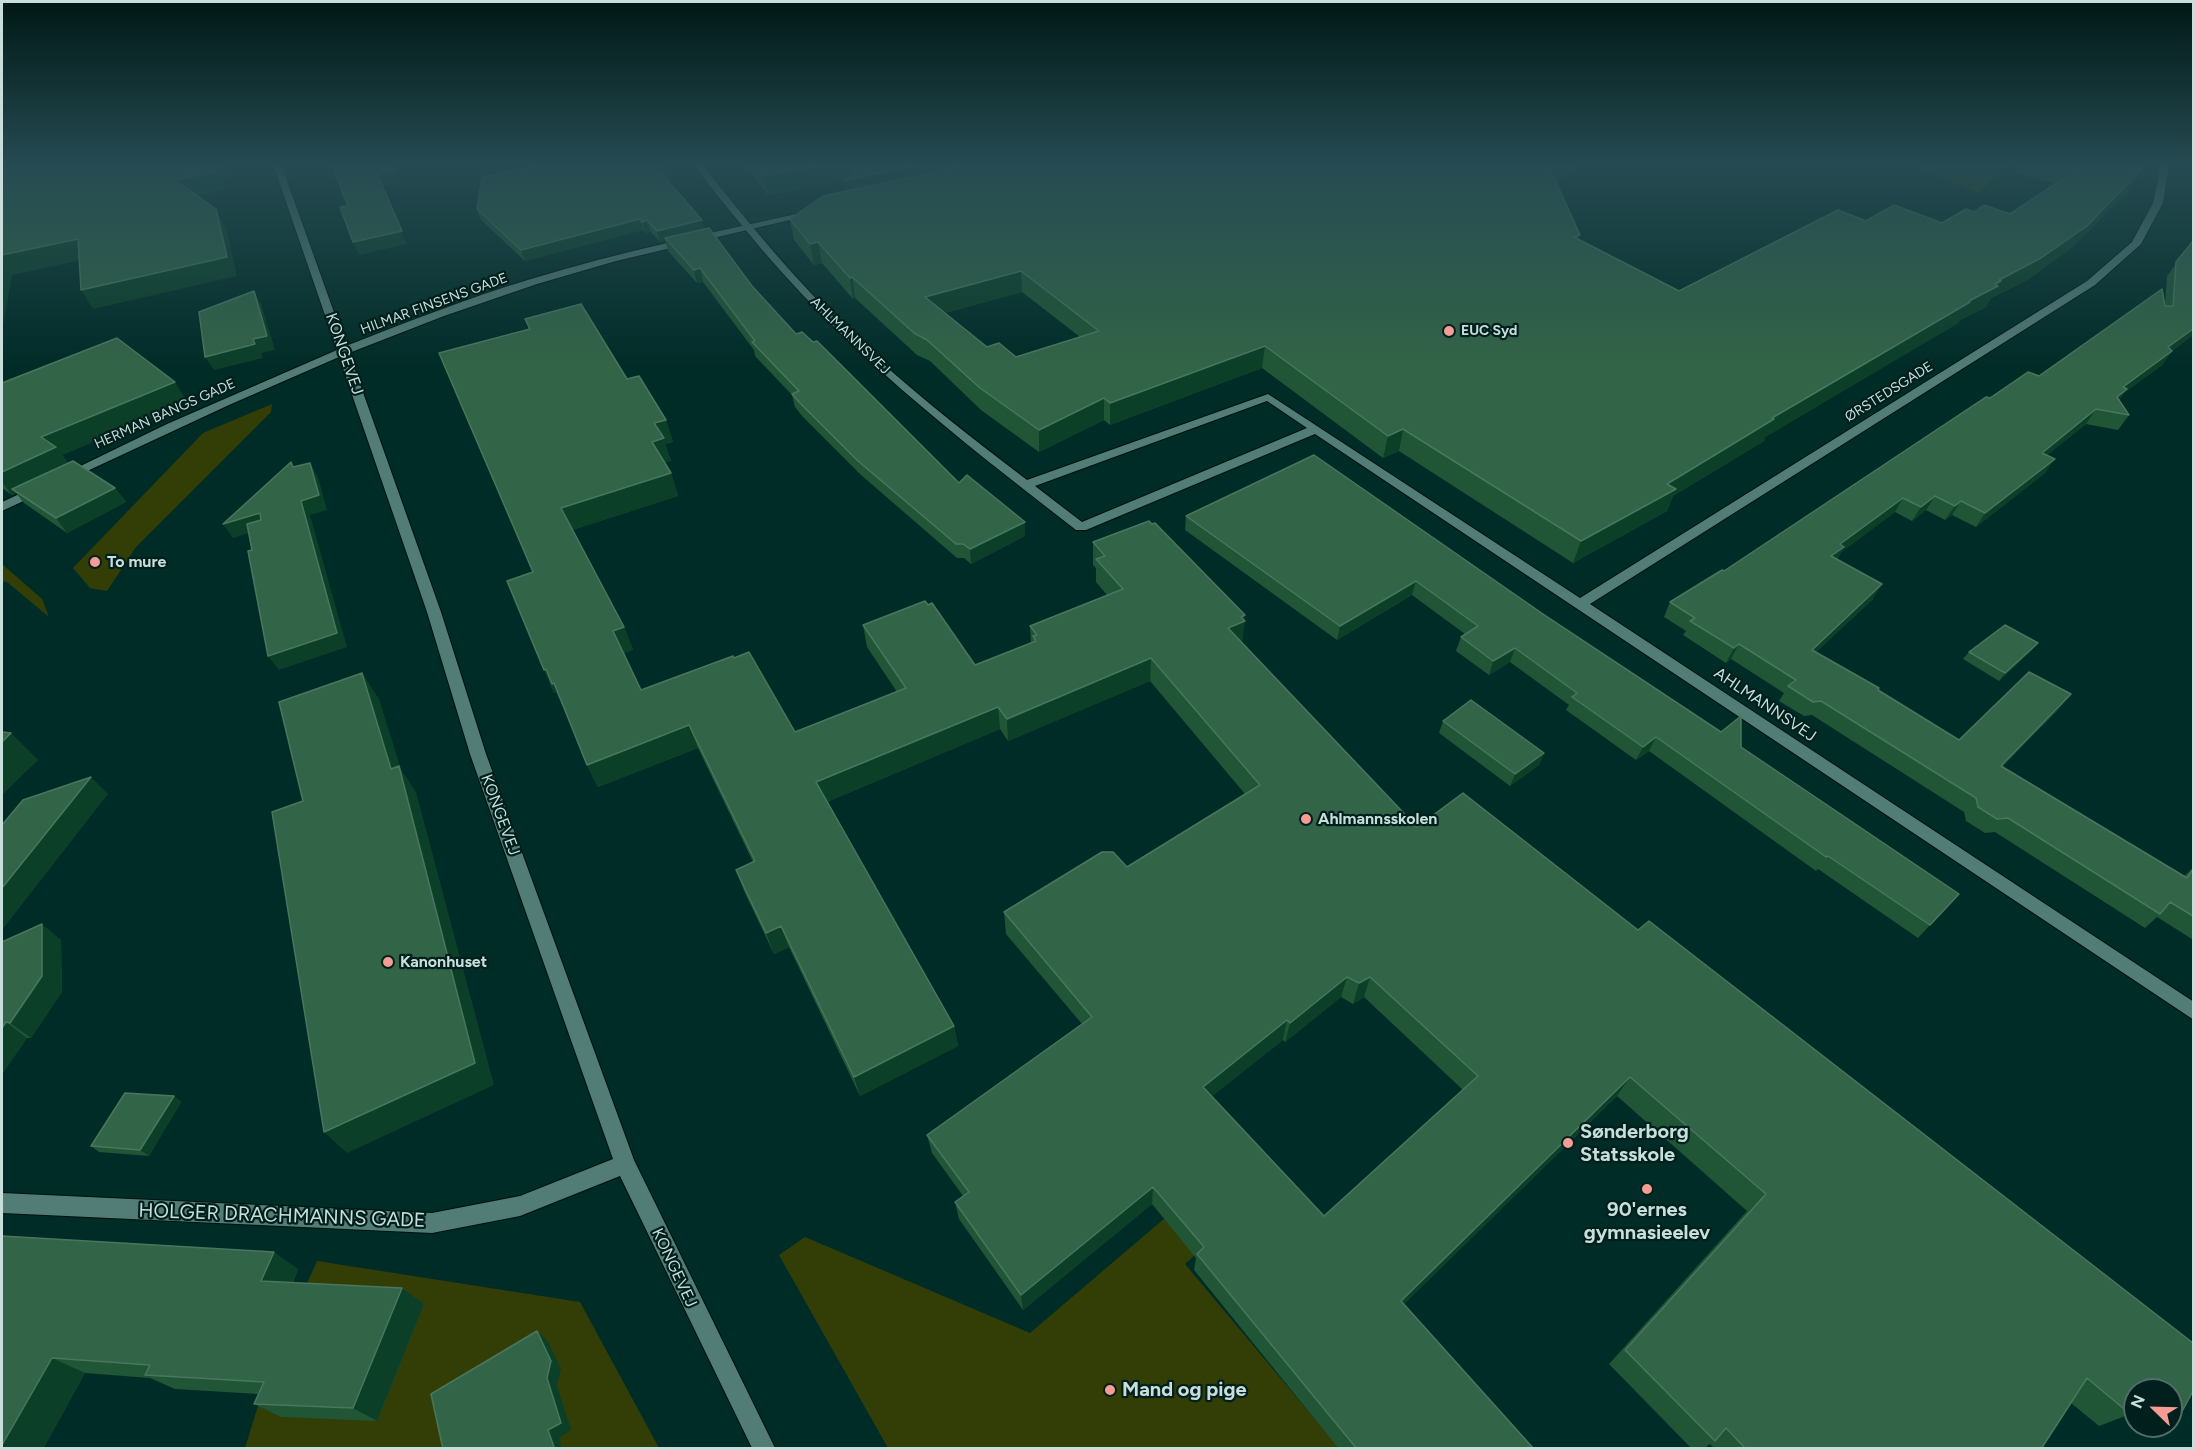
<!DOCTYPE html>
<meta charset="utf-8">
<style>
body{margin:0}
#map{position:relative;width:2195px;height:1450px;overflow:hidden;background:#002c27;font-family:Figtree,sans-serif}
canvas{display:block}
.frame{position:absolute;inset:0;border:3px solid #c8deda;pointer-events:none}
.north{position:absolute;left:2123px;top:1378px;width:60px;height:60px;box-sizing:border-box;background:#01201d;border:2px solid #516c69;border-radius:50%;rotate:293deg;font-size:16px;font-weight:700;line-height:24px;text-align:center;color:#c8deda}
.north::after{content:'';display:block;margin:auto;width:21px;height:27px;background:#f59c94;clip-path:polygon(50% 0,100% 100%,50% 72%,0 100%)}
</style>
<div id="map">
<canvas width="2195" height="1450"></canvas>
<div class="frame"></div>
<div class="north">N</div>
</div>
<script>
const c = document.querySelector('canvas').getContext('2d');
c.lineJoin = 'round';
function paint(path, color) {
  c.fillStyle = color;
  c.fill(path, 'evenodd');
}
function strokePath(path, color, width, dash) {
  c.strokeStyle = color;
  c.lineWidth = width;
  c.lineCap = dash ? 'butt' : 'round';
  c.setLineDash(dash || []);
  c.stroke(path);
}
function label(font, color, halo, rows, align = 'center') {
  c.font = font + ' Figtree,sans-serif';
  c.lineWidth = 4.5;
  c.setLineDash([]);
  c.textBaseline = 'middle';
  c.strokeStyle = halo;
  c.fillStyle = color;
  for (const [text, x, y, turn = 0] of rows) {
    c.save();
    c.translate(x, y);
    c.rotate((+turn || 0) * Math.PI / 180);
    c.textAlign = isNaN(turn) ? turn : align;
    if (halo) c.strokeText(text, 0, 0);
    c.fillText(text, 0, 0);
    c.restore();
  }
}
paint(new Path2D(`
 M1906,164H2008L1979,193Z
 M272,404L271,412L136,547L107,591L90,588L73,568L203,433Z
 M2,564L42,599L49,617L7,582L2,581Z
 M1165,1218L1195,1255L1185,1264L1339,1448H888L779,1255L805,1237L1030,1333Z
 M317,1261L580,1302L659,1448H245L270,1367Z`), '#333e07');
const minor = new Path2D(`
 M694,164H702C749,224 797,282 852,335C907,388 967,434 1027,480L1268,394L1580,598L2087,281L2132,242L2153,203L2161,164H2169L2163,203L2141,244L2095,285L1590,604L2194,1002V1020L1315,434L1086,530H1076C954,435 843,350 744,228C727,207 709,186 694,164ZM1267,401L1307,428L1082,522L1035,486Z`);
const tertiary = new Path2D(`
 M273,164H281L346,346C407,322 468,298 531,279C622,251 716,232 810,211L815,214L616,261L537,284L444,316L349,353L441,612L486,754L634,1160L775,1448H752L620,1176L520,1216L432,1233L2,1213V1193L432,1213L520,1196L613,1159L470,754L427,612L339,357L229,405L70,479H62L60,476L167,424L337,350Z
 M39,485L45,489L43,492L2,511V502Z`);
strokePath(minor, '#00110f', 2);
strokePath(tertiary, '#00110f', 2);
paint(minor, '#527c76');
paint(tertiary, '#527c76');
paint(new Path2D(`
 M744,164H1576L1573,174L1555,180L1579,239L1679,291L1866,221L1942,223L1974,212L2010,214L2056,184L2015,173L2021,164H2141L2142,169L2130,189L2074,246L2029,279L1991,298L1986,307L1960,320L1958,323L1765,437L1764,441L1673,496L1667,511L1573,563L1399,451L1383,458L1262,368L1110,425L1104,420L1039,452L981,410L930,361L917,355L855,298L853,299L822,263L814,265L794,240L790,219L845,191L844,181L768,195ZM1022,292L1080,337L1016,357L987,347L945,313Z
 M669,182L704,229L752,286L796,334L959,483L1025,522V536L971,564L964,558H957L861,475L803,417L795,407L792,395L755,356L754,350L703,282L697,283L668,251L665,241L660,242L651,232L645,233L643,230L525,261L481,220L477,209Z
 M2193,238V335L2172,351L2162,365L2124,393L2119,400L2129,415L2118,430L2086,424L2047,455L2045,473L1976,527L1952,515L1945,520L1926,510L1912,521L1895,512L1841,552L1837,560L1873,599L1816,652L1959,740L2059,709L2002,767L2184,876L2193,868V938L2192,939L2157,917L2145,928L1995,832L1985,833L1966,821L1964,812L1812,715L1804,716L1779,701L1784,693L1731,659L1726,663L1683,635L1686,631L1664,617L1670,602L1724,571L1990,398L2039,376L2165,306L2167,276L2188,248Z
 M581,304L627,379L639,376L666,420L673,442L665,444L671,461L665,462L671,473L678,496L572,530L624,627L633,650L624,653L641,690L733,656L734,658L749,652L795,732L897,692L867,647L863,625L925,601L928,605L932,603L975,665L1031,643L1030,626L1107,595L1096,582V568L1093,565V542L1149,521L1152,524L1155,523L1245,615L1242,643L1417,827L1463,793L1638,930L1649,921L2193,1343V1391L2179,1417L2171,1420V1390H2135V1421L2128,1415L2099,1426L2071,1403L2041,1449H1715L1710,1444L1703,1449H1692L1609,1364L1747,1211L1617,1096L1404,1304L1534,1449H1339L1194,1270L1196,1258L1152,1204L1023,1310L959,1219L955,1202L963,1196L932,1153L927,1135L1082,1024L1006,934L1004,912L1102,852H1113L1127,867L1245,794L1150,681L1008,741L1000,729L827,802L954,1026L958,1046L860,1096L789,947L774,954L744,891L736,870L753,862L698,748L598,787L587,765L563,706L556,692L554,693L544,670L507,581L533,572L439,353L529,329L525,319ZM1341,997L1353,1004L1364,997L1463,1090L1324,1216L1212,1096L1283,1040L1285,1042Z
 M2,383L187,402L62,455L68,463L115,488L126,502L67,533L24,503L16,493L12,495L2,488Z
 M1186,516L1543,614L1959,894L1918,938L1818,869L1816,871L1649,751L1636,760L1566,710L1569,705L1510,662L1489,675L1456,651L1461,637L1465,634L1412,595L1337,640L1185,530Z
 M2032,650L1999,681L1963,659L1969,652Z
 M1443,721L1544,753L1539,765L1510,786L1439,733Z
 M61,940L62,992L31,1038H27L2,1074V942Z
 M174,1096L181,1102L149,1156L99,1152L91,1146Z
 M2,1236L298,1269L293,1282L424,1304L377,1421L281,1417L254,1404L258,1394L175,1389L150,1378L85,1373L43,1449Z
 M2141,1426H2154L2145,1429Z`), '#205535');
paint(new Path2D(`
 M212,164H226L229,174L222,182L224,190L185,198L175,180Z
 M826,164H1006L847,201L844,181L768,195L764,176Z
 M1548,164H1576L1573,174L1543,184Z
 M2142,169L2130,189L2074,246L2029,279L1991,298L1986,307L1960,320L1958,323L1765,437L1764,441L1673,496L1667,511L1573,563L1581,541L1667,484L1772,418L1969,301L1999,280Z
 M396,170L401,183L383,187L407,244L359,255L353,242L377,174Z
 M216,209L226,227L237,276L93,309L81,290Z
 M640,219L643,230L525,261L521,250Z
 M647,220L651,232L645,233L642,222Z
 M702,220L705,231L665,238V241L660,242L657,231Z
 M78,239L90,258L12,275L2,330V255Z
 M818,242L822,263L814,265L810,244Z
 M700,268L703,282L697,283L694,270Z
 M1021,271L1022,292L927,318L925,297Z
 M852,277L855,298L853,299L850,278Z
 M254,291L261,304L275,350L261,353L263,358L214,370L205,357L253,339Z
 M2193,329V335L2158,361L2168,347Z
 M1265,346L1262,368L1110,425V403Z
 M2172,351L2162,365L2124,393L2117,403L2107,411L2123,387Z
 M175,382L187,402L62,455L71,467L12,489L16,493L12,495L2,482V472L41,437Z
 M1104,398V420L1039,452V430Z
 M2096,409L2086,424L2032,467L2042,453Z
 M666,420L673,442L665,444L671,461L659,464L652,442L654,423Z
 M1403,429L1399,451L1383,458L1388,436Z
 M2055,459L2045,473L1976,527L1985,513Z
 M310,463L318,477L327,510L310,515L347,647L279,670L268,656Z
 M671,473L678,496L570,531L561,508Z
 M115,488L126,502L67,533L56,518Z
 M1935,496L1926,510L1912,521L1921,507Z
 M1903,498L1895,512L1841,552L1836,561L1831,556L1840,544Z
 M1961,501L1952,515L1945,520L1955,506Z
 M260,513L269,527L233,538L223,524Z
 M1025,522V536L971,564L970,549Z
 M1416,581L1412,595L1337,640L1340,626Z
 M1882,584L1873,599L1803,664L1812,650Z
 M1245,615V621L1242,644L1228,628L1241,617Z
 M624,627L633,650L623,653L613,631Z
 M2038,643L2032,650L1999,681L2005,673Z
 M1739,644L1731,659L1726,663L1734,648Z
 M1515,648L1510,662L1489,675L1493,661Z
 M1151,658L1150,681L1008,741L1007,719Z
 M546,669L554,683L563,706L556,692L554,693L544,670Z
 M362,673L379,699L401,769L416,792L494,1085L347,1153L324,1132L391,769Z
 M2071,694L2059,709L1989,780L2001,766Z
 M998,707L1000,729L822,804L816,782Z
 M689,725L698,748L598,787L587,765Z
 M11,733L38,760L2,795V742Z
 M1656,737L1649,751L1636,760L1643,747Z
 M1544,753L1539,765L1510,786L1515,774Z
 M91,777L108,794L2,930V888Z
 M42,924L61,940L62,992L31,1038L10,1023Z
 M781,926L789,947L774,954L766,933Z
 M1347,977L1341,997L1285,1042L1290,1023Z
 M1370,977L1364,997L1353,1004L1359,983Z
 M1287,1020L1283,1040L1200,1106L1203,1087Z
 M6,1022L27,1038L2,1074V1028Z
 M954,1026L958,1046L860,1096L854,1077Z
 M1630,1077L1617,1096L1392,1316L1401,1301Z
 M174,1096L181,1102L149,1156L140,1150Z
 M1153,1187L1152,1204L1023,1310L1021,1295Z
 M274,1252L298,1269L286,1297L261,1281Z
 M402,1288L424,1304L377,1421L353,1408Z
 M537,1331L547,1340L561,1369L557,1386L571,1430L559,1438L562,1449H552L548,1430L547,1378Z
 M52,1358L85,1373L43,1449H2V1445Z`), '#0b3f28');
const building = new Path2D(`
 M2,164H212L214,172L175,180L216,209L227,257L81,290L78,239L2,255Z
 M331,164H393L396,170L377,174L402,231L353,242L340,207L348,206Z
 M544,164H657L669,182L702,220L657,231L647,220L642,222L640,219L521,250L477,209L482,177Z
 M755,164H826L764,176Z
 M868,164H919L844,181Z
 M964,164H1550H1548L1580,235L1574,237L1679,291L1838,210L1866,221L1894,205L1942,223L1966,209L1974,212L1984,205L2010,214L2081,167L2066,164H2141L2142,169L2087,226L2041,258L1999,280L2001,281L1995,284L1998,286L1969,301L1970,302L1772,418L1774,419L1667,484L1676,489L1581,541L1403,429L1388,436L1265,346L1110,403L1104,398L1039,430L980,388L927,340L914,333L852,277L850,278L818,242L810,244L790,219L823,196L921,175ZM1021,271L1099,331L1016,357L999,343L987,347L925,297Z
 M709,228L752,286L796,334L802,332L813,342L817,341L959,483L967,475L1025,522L970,549L963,544H956L858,461L800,403L792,394L799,391L752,342L755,341L700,268L694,270L665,238Z
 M2193,241V329L2168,347L2172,351L2123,387L2127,389L2117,397L2129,415L2096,409L2042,453L2055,459L1985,513L1961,501L1955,506L1935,496L1921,507L1903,498L1840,544L1844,547L1831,556L1882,584L1812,650L1879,688L1878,690L1959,740L2029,672L2071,694L2001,766L2187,878L2193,869V916L2170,902L2160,914L2008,818L1997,819L1978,807L1976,798L1821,701L1813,702L1788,686L1796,680L1739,644L1734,648L1690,621L1695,618L1670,602L1722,570L1724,571L1986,397L1990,398L2028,372L2039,376L2162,289L2165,306H2173L2176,262Z
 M254,291L267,336L253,339L255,344L205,357L199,312Z
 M581,304L627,379L639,376L666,420L654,423L664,438L652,442L671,473L561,508L624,627L613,631L641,690L733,656L734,658L749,652L795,732L906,688L863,625L925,601L928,605L932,603L975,665L1036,641L1033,636L1037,635L1030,626L1123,589L1096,559L1105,556L1093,542L1149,521L1152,524L1155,523L1245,615L1241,617L1245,621L1228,628L1417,827L1463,793L1638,930L1649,921L2193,1343V1391L2179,1417L2171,1411V1390H2135V1406L2130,1414L2087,1378L2041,1449H1746L1726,1428L1715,1441L1625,1350L1766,1194L1630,1077L1401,1301L1534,1449H1357L1197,1254L1204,1247L1153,1187L1021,1295L955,1202L969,1192L927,1135L1092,1017L1004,912L1102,852H1113L1127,867L1260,785L1151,658L1007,719L998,707L816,782L954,1026L854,1077L781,926L766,933L736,870L755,861L689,725L587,765L554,683L552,684L546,669L544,670L507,581L533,572L439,353L530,329L525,319ZM1347,977L1359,983L1370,977L1478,1076L1324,1216L1203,1087L1287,1020L1290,1023Z
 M117,338L175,382L41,437L56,447L2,472V383Z
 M1314,455L1543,614L1721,732L1741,716V747L1959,894L1930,925L1828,856L1826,857L1656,737L1643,747L1572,697L1577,693L1515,648L1493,661L1461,637L1478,626L1416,581L1340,626L1186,516Z
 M73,461L115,488L56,518L12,489Z
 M291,462L293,467L310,463L319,495L301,501L337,633L268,656L248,551L252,550L247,524L261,520L260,513L223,524Z
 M2005,625L2038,643L2005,673L1969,652Z
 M362,673L391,769L399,766L475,1063L324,1132L272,812L303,801L279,702Z
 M1471,700L1544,753L1515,774L1443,721Z
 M2,732L11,733L2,742Z
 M91,777L2,888V825L23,800Z
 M42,924V976L10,1023L6,1022L2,1028V942Z
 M125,1093L174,1096L140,1150L91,1146Z
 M2,1236L274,1252L261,1281L402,1288L353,1408L254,1404L264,1382L145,1375L150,1365L52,1358L2,1445Z
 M537,1331L551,1361L547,1378L561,1423L548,1430L554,1447L552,1449H443L431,1394Z`);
paint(building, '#326447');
strokePath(building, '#49775e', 1.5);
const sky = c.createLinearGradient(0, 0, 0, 367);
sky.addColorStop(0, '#001815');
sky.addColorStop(0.45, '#264b52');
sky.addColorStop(1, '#264b5200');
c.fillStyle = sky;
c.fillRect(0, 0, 2195, 367);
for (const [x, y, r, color] of [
 [1449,331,6,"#f59c94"],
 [95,562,6,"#f59c94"],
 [1306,819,6,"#f59c94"],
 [388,962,6,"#f59c94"],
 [1568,1143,6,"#f59c94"],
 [1647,1189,6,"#f59c94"],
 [1110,1390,6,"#f59c94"]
]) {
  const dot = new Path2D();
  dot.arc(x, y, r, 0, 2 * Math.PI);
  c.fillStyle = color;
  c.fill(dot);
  strokePath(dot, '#01201d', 2);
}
label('14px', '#c8deda', '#01201d', [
 ["HILMAR FINSENS GADE",434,304,-20],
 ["AHLMANNSVEJ",850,336,44],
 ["ØRSTEDSGADE",1889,392,-32],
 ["HERMAN BANGS GADE",165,414,-24]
]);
label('bold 14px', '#c8deda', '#01201d', [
 ["EUC Syd",1461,331]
], 'left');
label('16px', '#c8deda', '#01201d', [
 ["KONGEVEJ",344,354,71],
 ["AHLMANNSVEJ",1765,705,34],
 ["KONGEVEJ",500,815,70],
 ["KONGEVEJ",674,1268,65]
]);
label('bold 16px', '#c8deda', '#01201d', [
 ["To mure",107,562],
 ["Ahlmannsskolen",1318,819],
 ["Kanonhuset",400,962]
], 'left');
label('bold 20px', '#c8deda', '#01201d', [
 ["Sønderborg",1580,1132],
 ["Statsskole",1580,1155],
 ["90'ernes",1647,1210,"center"],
 ["gymnasieelev",1647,1233,"center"],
 ["Mand og pige",1122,1390]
], 'left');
label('20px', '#c8deda', '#01201d', [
 ["HOLGER DRACHMANNS GADE",282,1216,2]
]);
</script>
